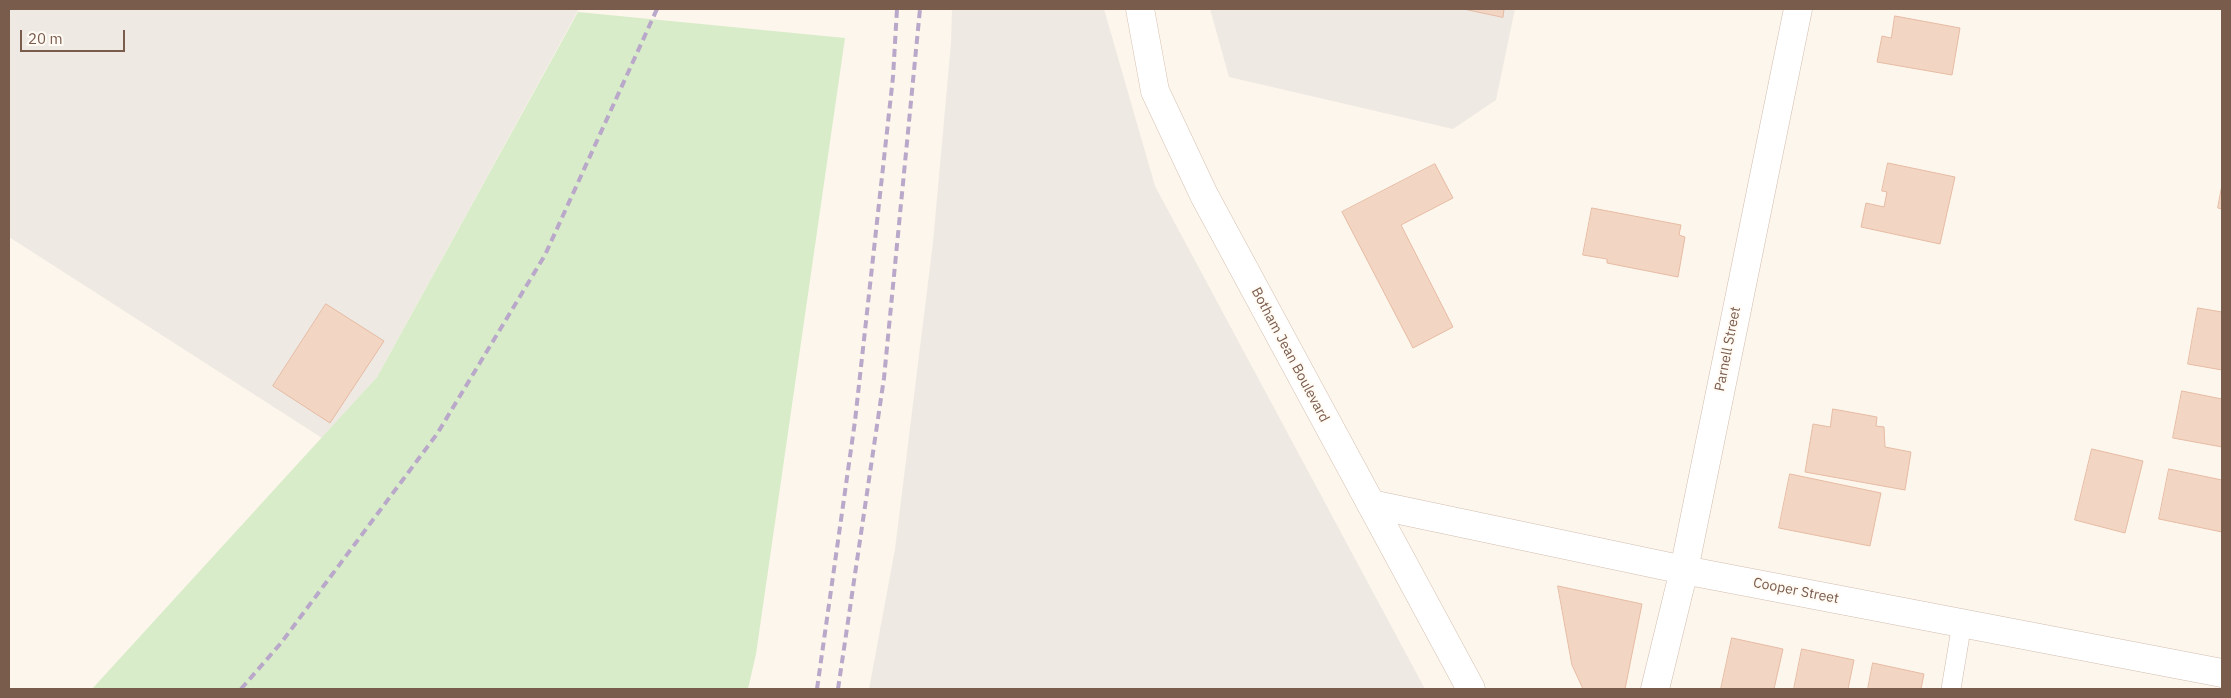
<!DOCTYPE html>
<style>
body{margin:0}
#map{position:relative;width:2231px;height:698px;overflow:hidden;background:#fdf6ec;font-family:"IBM Plex Sans",sans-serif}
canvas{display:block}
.frame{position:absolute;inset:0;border:10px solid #7a5c4d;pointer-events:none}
.scale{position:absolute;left:20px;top:30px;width:105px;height:22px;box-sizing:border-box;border:2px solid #7a5c4d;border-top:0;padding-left:6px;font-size:15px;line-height:18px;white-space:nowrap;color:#7a5c4d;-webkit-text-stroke:4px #fffaf3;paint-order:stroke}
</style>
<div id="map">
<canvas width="2231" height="698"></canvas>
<div class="frame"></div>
<div class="scale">20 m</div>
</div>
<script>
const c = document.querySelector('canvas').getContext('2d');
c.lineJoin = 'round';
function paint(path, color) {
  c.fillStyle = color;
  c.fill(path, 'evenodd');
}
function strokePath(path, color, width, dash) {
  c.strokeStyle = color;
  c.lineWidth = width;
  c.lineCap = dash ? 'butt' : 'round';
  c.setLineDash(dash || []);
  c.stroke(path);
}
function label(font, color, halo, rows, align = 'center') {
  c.font = font + ' "IBM Plex Sans",sans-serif';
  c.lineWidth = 4;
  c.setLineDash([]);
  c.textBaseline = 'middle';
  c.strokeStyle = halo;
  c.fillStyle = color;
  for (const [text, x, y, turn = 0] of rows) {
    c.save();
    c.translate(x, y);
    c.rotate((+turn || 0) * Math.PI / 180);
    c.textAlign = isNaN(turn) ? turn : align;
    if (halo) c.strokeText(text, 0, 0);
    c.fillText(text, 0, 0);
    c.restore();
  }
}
paint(new Path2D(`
 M9,9H579L377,377L322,438L9,237Z
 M952,9H1104L1155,186L1425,689H869L895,549L933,242L951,43Z
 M1210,9H1515L1496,100L1453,129L1229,77Z`), '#efe9e4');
paint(new Path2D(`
 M578,12L845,38L756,654L748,689H92L377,377Z`), '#d8ecc9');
const building = new Path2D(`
 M1464,9H1504L1503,17Z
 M1895,16L1960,28L1952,75L1877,62L1882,36L1891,38Z
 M1888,163L1955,177L1940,244L1861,227L1866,203L1884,207L1887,192L1882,191Z
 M1435,164L1453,198L1401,225L1453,327L1413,348L1342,212Z
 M2222,185V209L2218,208Z
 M1592,208L1681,225L1679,235L1685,237L1678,277L1607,263V259L1583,255Z
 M326,304L384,341L330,423L273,386Z
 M2198,308L2222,312V370L2188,364Z
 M2182,391L2222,399V447L2173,438Z
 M1833,409L1877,417L1876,426L1884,427L1885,447L1911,452L1905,490L1805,472L1813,424L1830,427Z
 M2092,449L2143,461L2125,533L2075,520Z
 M2169,469L2222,480V532L2159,519Z
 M1790,474L1881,493L1870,546L1779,528Z
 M1558,586L1642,604L1625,689H1583L1572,665Z
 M1732,638L1783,649L1774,689H1721Z
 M1802,649L1854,660L1848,689H1794Z
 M1873,663L1924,674L1921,689H1868Z`);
paint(building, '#f3d5c3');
strokePath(building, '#e6bba3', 1);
const service = new Path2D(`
 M1951,689L1962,623`);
const minor = new Path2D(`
 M1371,504L1684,570L2222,673
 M1655,689L1684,570L1798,9`);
const secondary = new Path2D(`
 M1140,9L1155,91L1204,195L1471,689`);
strokePath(service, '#d1beb0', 20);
strokePath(minor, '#d1beb0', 29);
strokePath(secondary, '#d6c0b0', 29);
strokePath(service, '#fff', 19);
strokePath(minor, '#fff', 28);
strokePath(secondary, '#fff', 28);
strokePath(new Path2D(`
 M241,689L281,643L437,434L545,255L657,9
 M817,689L855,421L893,77L897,9
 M838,689L884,378L920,9`), '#b9a8c9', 4, [8, 5]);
label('14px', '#7a5c4d', '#fffaf3', [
 ["Parnell Street",1728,349,-79],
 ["Botham Jean Boulevard",1290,355,62],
 ["Cooper Street",1796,591,11]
]);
</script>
